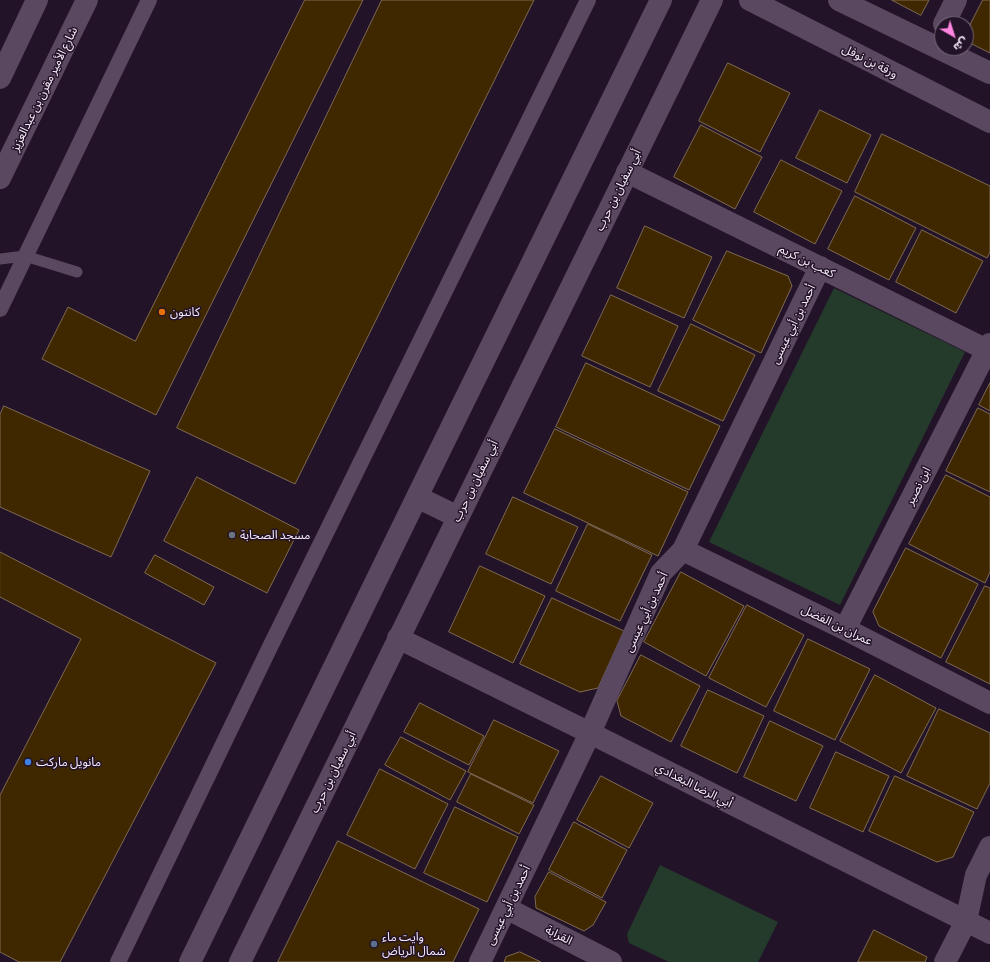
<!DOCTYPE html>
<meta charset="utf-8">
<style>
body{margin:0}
#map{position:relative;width:990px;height:962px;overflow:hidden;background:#231328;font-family:Commissioner,"Noto Sans Arabic",sans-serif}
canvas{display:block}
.north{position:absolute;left:934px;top:16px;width:40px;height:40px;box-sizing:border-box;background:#231328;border:1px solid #786a7c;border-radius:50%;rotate:141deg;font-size:11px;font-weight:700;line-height:16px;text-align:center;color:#f8edfb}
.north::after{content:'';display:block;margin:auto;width:14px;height:18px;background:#fe85e0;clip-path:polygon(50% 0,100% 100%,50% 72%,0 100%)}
</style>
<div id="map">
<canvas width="990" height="962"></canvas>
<div class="north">ش</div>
</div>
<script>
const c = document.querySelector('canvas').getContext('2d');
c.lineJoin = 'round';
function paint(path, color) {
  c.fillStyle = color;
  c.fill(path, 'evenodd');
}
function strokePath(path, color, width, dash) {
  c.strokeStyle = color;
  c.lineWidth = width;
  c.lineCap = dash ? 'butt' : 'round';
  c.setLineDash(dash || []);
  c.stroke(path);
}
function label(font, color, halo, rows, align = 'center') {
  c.font = font + ' Commissioner,"Noto Sans Arabic",sans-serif';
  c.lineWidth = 3;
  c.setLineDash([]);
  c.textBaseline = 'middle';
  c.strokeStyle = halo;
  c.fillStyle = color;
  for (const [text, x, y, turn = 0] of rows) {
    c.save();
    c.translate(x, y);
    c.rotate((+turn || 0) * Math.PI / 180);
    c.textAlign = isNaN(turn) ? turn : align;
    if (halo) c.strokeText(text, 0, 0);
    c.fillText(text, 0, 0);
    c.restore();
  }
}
paint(new Path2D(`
 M834,288L965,352L840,605L709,542Z
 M660,865L778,922L758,962H669L629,943L627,934Z`), '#243b2c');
const building = new Path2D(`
 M305,0H363L156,415L42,359L68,307L135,341Z
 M382,0H534L295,484L177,428Z
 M892,0H929L921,15Z
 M983,0H990V53L966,41V33Z
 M728,63L790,93L760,152L699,121Z
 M820,110L871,135L847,183L796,158Z
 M701,125L762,157L735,209L674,177Z
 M882,134L990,186V252L987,258L855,192Z
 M781,160L842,191L815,244L754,212Z
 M855,196L916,228L889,280L828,249Z
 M645,226L712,257L684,318L617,288Z
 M922,230L983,261L956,313L896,282Z
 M727,251L788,276L792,286L761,353L693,320Z
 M611,295L678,326L650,387L582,356Z
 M691,324L755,355L723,421L658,391Z
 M586,363L720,426L689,490L556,427Z
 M990,383V411L979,405Z
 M4,406L150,471L111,557L0,507V415Z
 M978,408L990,414V492L946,471Z
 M555,429L688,492L658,556L524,493Z
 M946,475L990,497V572L985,583L909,544Z
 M197,477L299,530L267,593L164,541Z
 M513,497L578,527L551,584L486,554Z
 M588,524L652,555L620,621L556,591Z
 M906,548L978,584L941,658L879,626L873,612Z
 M0,552L216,663L60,962H19L0,952V795L81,639L0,597Z
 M155,555L214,587L204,605L145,573Z
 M480,566L545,596L513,663L449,632Z
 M681,572L744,606L706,676L644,642Z
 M985,586L990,588V684L946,662Z
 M552,598L624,631L598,688L580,692L520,664Z
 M747,605L804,635L766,707L709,678Z
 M808,639L870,669L835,740L774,711Z
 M641,655L700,686L671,742L621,716L617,701Z
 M875,675L936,708L901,773L840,741Z
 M708,690L764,716L737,773L681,746Z
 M420,703L484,736L469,765L404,732Z
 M939,709L990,733V783L977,809L907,776Z
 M494,720L559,751L533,803L468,772Z
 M770,721L823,746L796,801L744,777Z
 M401,737L466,771L450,800L385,765Z
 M836,752L889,776L863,832L810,808Z
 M380,769L448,804L415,869L347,835Z
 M471,774L534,805L519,834L457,802Z
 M601,776L653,803L629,848L577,820Z
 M895,776L974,812L953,857L937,862L869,831Z
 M455,807L518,837L487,902L424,873Z
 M574,822L627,850L602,898L549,870Z
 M338,841L479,909L453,962H278Z
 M549,872L606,902L593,925L584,931L536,908L535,897Z
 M874,930L927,957L925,962H858Z
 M520,952L541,962H504L506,957Z`);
paint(building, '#3f2700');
strokePath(building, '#7e6a51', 1);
strokePath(new Path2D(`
 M0,259L25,256L77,272`), '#5a4860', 11);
strokePath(new Path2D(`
 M0,309L149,0
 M118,962L269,649L588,0`), '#5a4860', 16);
strokePath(new Path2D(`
 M750,0L990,122
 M839,0L990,73
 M944,24L956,0
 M627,172L987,350
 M683,550L845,629L990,703
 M845,629L990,344
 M398,638L590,733L990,933
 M506,908L611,962
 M480,962L590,733L661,573L683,550L820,267
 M945,962L966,921L976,875L990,847`), '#5a4860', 22);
strokePath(new Path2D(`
 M0,78L37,0
 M0,178L87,0
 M417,497L458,517
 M190,962L417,497L661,0
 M240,962L712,0`), '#5a4860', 22);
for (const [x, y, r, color] of [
 [162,312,4,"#e8710a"],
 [232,535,4,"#6b7280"],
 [28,762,4,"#3f7fe0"],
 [374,944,4,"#5c6f8a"]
]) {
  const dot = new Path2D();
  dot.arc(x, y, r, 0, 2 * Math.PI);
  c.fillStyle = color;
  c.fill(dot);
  strokePath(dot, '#231328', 1.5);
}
label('12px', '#f8edfb', '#231328', [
 ["ورقة بن نوفل",870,61,27],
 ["شارع الأمير مقرن بن عبدالعزيز",44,89,-64],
 ["أبي سفيان بن حرب",618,190,-64],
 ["كعب بن كريم",807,261,26],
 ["أحمد بن أبي عيسى",793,324,-64],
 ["أبي سفيان بن حرب",475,481,-64],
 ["ابن نصير",918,486,-63],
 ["أحمد بن أبي عيسى",646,612,-65],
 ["عمران بن الفضل",837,625,26],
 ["أبي سفيان بن حرب",333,772,-64],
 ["أبي الرضا البغدادي",694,785,27],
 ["أحمد بن أبي عيسى",508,905,-64],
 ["القرابة",559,935,27]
]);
label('12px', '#f8edfb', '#231328', [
 ["كانتون",170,312],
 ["مسجد الصحابة",240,535],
 ["مانويل ماركت",36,762],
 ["وايت ماء",382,937],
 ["شمال الرياض",382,951]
], 'left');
</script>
